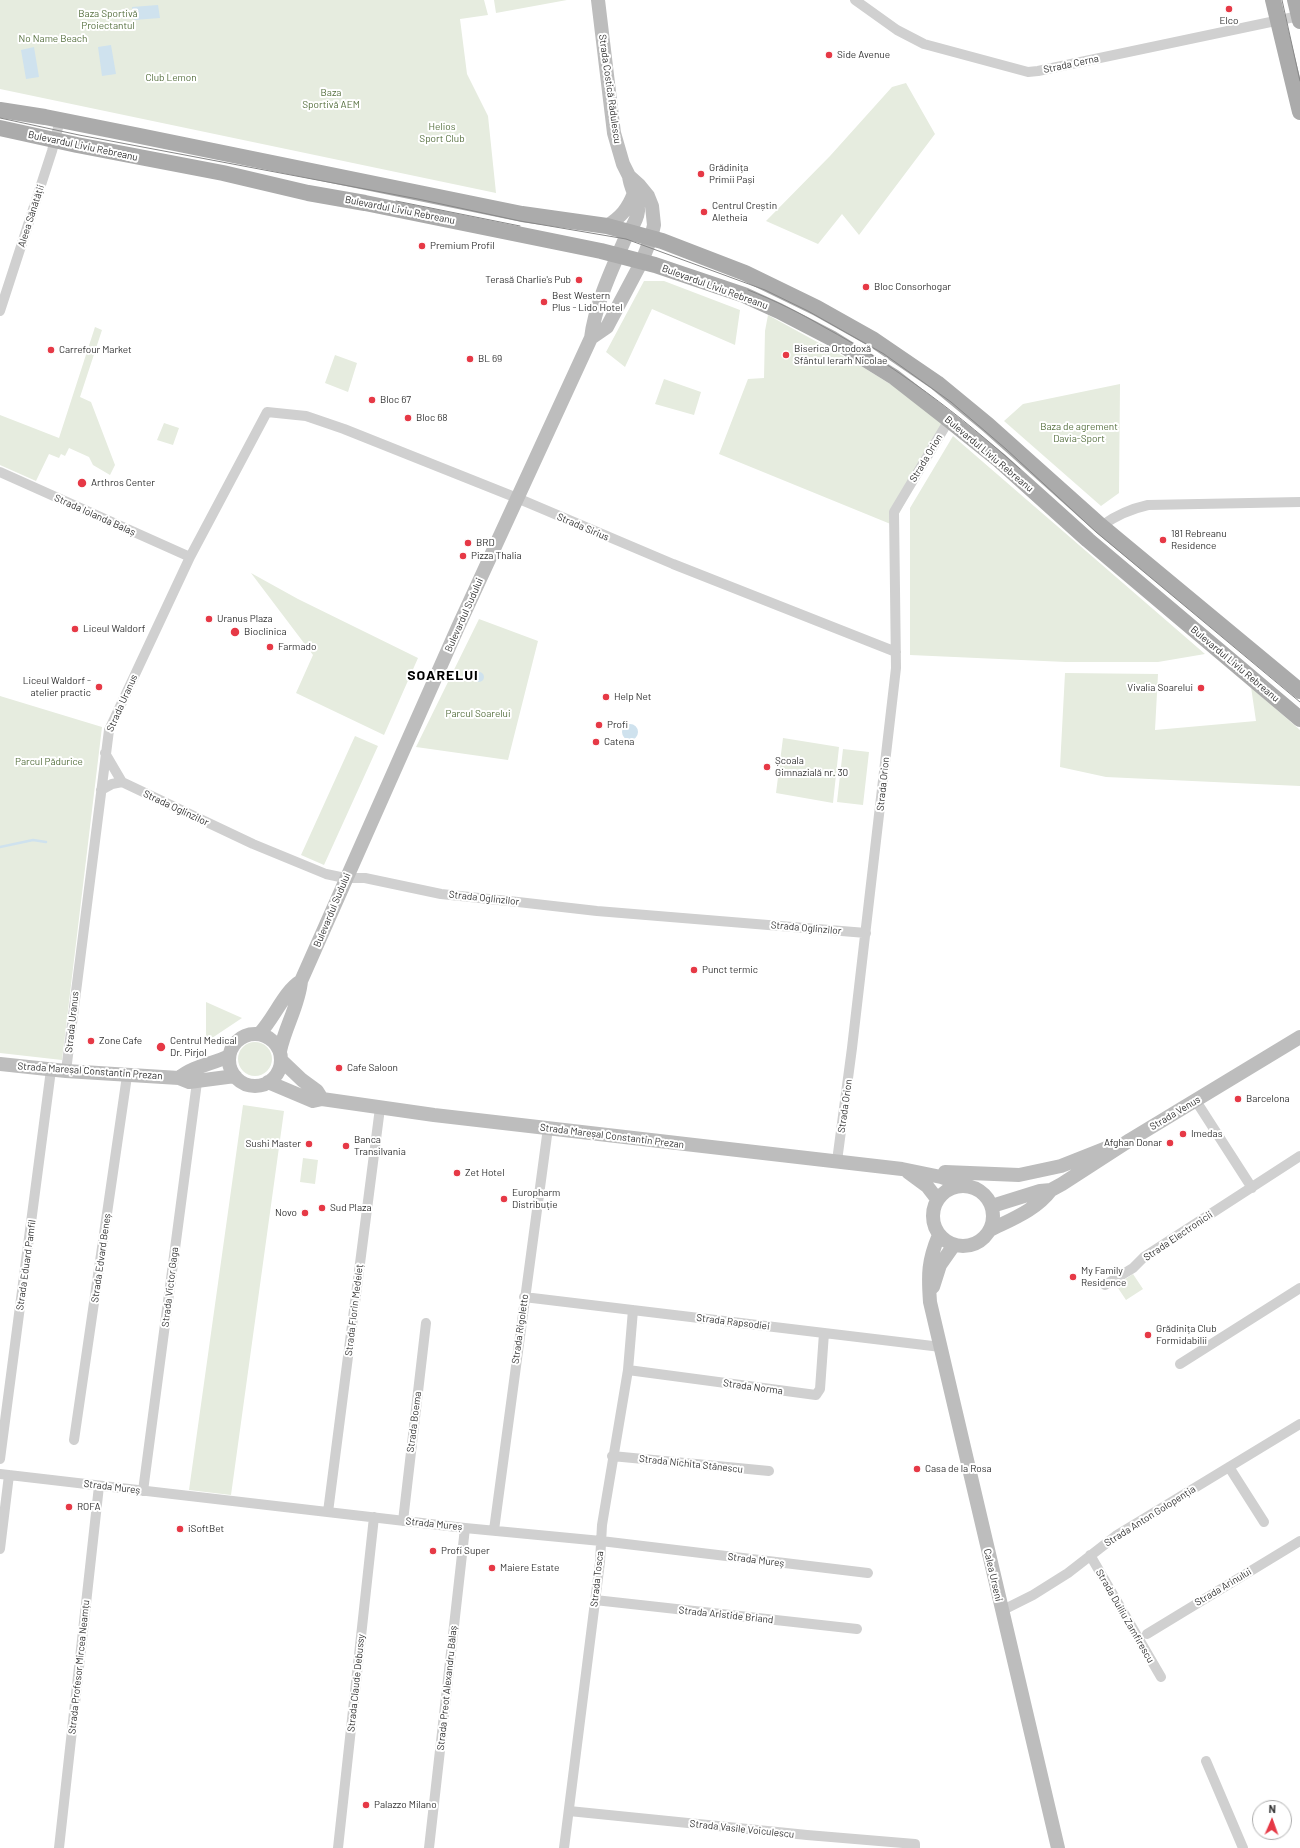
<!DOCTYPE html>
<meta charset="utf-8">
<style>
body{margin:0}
#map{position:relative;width:1300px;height:1848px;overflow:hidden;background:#fff;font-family:Barlow,sans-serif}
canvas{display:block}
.north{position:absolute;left:1252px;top:1800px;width:40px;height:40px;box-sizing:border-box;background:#fff;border:1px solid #adadad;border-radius:50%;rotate:2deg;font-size:11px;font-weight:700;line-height:16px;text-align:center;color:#333}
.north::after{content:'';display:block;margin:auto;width:14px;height:18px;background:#e63946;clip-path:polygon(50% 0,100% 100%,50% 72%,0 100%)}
</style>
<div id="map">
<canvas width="1300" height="1848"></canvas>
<div class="north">N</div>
</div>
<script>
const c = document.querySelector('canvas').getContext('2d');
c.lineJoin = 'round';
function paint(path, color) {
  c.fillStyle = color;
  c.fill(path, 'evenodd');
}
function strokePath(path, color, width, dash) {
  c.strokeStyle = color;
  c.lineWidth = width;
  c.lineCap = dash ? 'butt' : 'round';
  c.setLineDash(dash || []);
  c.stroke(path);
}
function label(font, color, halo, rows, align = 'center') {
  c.font = font + ' Barlow,sans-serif';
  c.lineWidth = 4;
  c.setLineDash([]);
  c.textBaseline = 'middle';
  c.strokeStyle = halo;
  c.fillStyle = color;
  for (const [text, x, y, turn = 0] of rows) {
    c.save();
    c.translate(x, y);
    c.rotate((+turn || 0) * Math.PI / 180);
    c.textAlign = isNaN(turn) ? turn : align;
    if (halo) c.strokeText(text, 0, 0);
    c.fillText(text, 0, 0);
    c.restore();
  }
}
paint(new Path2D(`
 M0,0H484L488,15L460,19L467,74L488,116L496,193L0,89Z
 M494,0H567L496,13Z
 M906,83L935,134L859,235L842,214L818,244L766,221L830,156L892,87Z
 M644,281H664L740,310L735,345L652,309L625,367L606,352Z
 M768,315L861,366L949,420L893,525L719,454L748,379L764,378L765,331Z
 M95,327L102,330L80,397L91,402L115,465L110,475L93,465L89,457L69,448L65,456L61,454L59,458L49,454L36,481L0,465V415L59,438Z
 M335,355L357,363L348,392L325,383Z
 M664,379L701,392L694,415L655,404Z
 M1120,384L1119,493L1101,506L1004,421L1023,404Z
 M164,423L179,428L173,445L157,440Z
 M953,436L1205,654L1158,662H1066L910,655V508Z
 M251,573L298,599L418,658L384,735L296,693L313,655Z
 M479,619L538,641L508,760L416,747Z
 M1065,673L1158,674L1155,730L1256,721L1251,687L1300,730V786L1106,777L1060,767Z
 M0,696L102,727L62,1060L0,1053Z
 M355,736L378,746L324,865L301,855Z
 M783,738L839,747L833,803L776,793Z
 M843,749L869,752L863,805L837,802Z
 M206,1002L242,1018L206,1042Z
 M238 1059a17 17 0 1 1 34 0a17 17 0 1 1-34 0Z
 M243,1105L284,1111L231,1495L189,1490Z
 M303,1158L318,1160L315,1184L300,1182Z
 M1133,1274L1143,1289L1126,1300L1116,1285Z`), '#e6ecdf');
paint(new Path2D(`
 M158,5L160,18L134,20L132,7Z
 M111,45L116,74L102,76L98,47Z
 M34,47L39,77L26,79L21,50Z
 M474 677a5 5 0 1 1 10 0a5 5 0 1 1-10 0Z
 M622 732a8 8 0 1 1 16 0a8 8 0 1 1-16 0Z`), '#cfe2ee');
strokePath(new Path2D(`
 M0,847L33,840L46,842`), '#cfe2ee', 2.5);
strokePath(new Path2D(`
 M855,0L897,30L924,44L1028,72L1038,71L1299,16
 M0,311L52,151L60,120
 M0,472L190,557
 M1101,526C1115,516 1130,509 1148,505L1300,502
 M105,753L122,782L253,844L326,874L345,878H365L441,894L518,902L597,911L866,933
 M101,790L112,784L122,782
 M66,1071L109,730L190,557L267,412L306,416L344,429L517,498L673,564L896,652
 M1196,1101L1252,1188
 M837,1161L852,1048L896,668L894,512L949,420
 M1105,1285L1133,1268L1144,1257L1300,1156
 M524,1297L941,1347
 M1180,1364L1300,1288
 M628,1370L816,1395L820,1389L824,1333
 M74,1440L127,1076
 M612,1456L769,1471
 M0,1459L51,1070
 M1229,1467L1264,1522
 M0,1474L465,1528L601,1541L868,1573
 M143,1491L197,1082
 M328,1512L380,1108
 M403,1521L426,1323
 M494,1530L548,1128
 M0,1549L9,1475
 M1090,1555L1161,1677
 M595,1600L857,1629
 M1001,1611L1033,1595L1068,1573L1117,1535L1300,1424
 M1147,1634L1300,1541
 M1206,1761L1243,1848
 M569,1811L807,1835L915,1844V1848
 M59,1848L99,1486
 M338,1848L374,1517
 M429,1848L465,1528
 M564,1848L600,1562L602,1525L628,1370L633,1310`), '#d0d0d0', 10);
strokePath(new Path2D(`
 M607,226C621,217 628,209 634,193
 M591,338L607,327L642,261L651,238L654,225L652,206L648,196L639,185L629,176L623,164L614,133L598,0
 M259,1034C274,1019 284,991 301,981
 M229 1060a26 26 0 1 1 52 0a26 26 0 1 1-52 0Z
 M280,1051C285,1027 299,1005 301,981L458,627L591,338C595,305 612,269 625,239C630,229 637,222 638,211C639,199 630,189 629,176
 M281,1060L302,1080L317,1091L322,1099
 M0,1064L66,1071L179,1078L189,1082L235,1076
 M179,1078C193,1066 213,1064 229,1056
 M268,1082L313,1101L322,1099L434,1115L902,1169L941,1177L964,1185
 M908,1172L927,1186L937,1199
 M945,1172L1019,1175L1061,1166L1109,1147
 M933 1216a30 30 0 1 1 60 0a30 30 0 1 1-60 0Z
 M992,1206L1040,1191L1051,1190L1062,1184L1130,1140L1300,1037
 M990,1230C1012,1219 1036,1210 1051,1190
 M939,1235C928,1261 928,1274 930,1302L1058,1848
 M933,1287L940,1265L954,1245`), '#bdbdbd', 14);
strokePath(new Path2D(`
 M1273,0L1300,112
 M1295,0L1300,21
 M0,110L45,117L140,136L522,214L607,226L662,241L745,273L817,308L874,340L937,383L988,425L1101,526L1300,691
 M0,128L77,145L223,173L308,193L365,203L601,251L655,265L744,295L779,311L831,338L894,377L949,420L999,460L1088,540L1300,719`), '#ababab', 16);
strokePath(new Path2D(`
 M1282,0L1300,81
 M0,118L79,135L418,199L520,221L626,239L765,290L808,311L884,354L951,402L1006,449L1096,532L1300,702
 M396,201L520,226
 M748,290C774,300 800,313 824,327C896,366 960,415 1020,469`), '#888', 1);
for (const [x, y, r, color] of [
 [1229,9,4,"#e63946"],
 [829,55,4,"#e63946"],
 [701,174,4,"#e63946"],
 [704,212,4,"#e63946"],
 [422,246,4,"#e63946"],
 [579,280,4,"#e63946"],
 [866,287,4,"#e63946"],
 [544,302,4,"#e63946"],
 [51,350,4,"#e63946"],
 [786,355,4,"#e63946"],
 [470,359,4,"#e63946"],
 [372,400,4,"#e63946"],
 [408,418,4,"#e63946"],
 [82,483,5,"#e63946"],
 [1163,540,4,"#e63946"],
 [468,543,4,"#e63946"],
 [463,556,4,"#e63946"],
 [209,619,4,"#e63946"],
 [75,629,4,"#e63946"],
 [235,632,5,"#e63946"],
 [270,647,4,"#e63946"],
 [99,687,4,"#e63946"],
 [1201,688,4,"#e63946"],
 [606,697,4,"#e63946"],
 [599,725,4,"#e63946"],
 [596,742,4,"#e63946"],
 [767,767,4,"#e63946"],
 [694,970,4,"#e63946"],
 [91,1041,4,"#e63946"],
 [161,1047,5,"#e63946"],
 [339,1068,4,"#e63946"],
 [1238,1099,4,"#e63946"],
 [1183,1134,4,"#e63946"],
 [1170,1143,4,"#e63946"],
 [309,1144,4,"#e63946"],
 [346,1146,4,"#e63946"],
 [457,1173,4,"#e63946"],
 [504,1199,4,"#e63946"],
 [322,1208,4,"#e63946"],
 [305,1213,4,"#e63946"],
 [1073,1277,4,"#e63946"],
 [1148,1335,4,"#e63946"],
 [917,1469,4,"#e63946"],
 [69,1507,4,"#e63946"],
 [180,1529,4,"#e63946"],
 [433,1551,4,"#e63946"],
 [492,1568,4,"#e63946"],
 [366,1805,4,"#e63946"]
]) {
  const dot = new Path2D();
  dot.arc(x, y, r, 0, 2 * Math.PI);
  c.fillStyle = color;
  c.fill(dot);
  strokePath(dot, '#fff', 1.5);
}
label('10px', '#56703f', '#fff', [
 ["Baza Sportivă",108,14],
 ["Proiectantul",108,26],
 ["No Name Beach",53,39],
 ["Club Lemon",171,78],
 ["Baza",331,93],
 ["Sportivă AEM",331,105],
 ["Helios",442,127],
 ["Sport Club",442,139],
 ["Baza de agrement",1079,427],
 ["Davia-Sport",1079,439],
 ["Parcul Soarelui",478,714],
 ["Parcul Pădurice",49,762]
]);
label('10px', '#333', '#fff', [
 ["Elco",1229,21,"center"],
 ["Side Avenue",837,55],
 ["Grădinița",709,168],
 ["Primii Pași",709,180],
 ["Centrul Creștin",712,206],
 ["Aletheia",712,218],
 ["Premium Profil",430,246],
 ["Terasă Charlie's Pub",571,280,"right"],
 ["Bloc Consorhogar",874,287],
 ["Best Western",552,296],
 ["Plus - Lido Hotel",552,308],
 ["Biserica Ortodoxă",794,349],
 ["Sfântul Ierarh Nicolae",794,361],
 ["Carrefour Market",59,350],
 ["BL 69",478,359],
 ["Bloc 67",380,400],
 ["Bloc 68",416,418],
 ["Arthros Center",91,483],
 ["181 Rebreanu",1171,534],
 ["Residence",1171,546],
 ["BRD",476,543],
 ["Pizza Thalia",471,556],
 ["Uranus Plaza",217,619],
 ["Liceul Waldorf",83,629],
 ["Bioclinica",244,632],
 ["Farmado",278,647],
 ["Liceul Waldorf -",91,681,"right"],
 ["atelier practic",91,693,"right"],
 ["Vivalia Soarelui",1193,688,"right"],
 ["Help Net",614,697],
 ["Profi",607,725],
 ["Catena",604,742],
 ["Școala",775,761],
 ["Gimnazială nr. 30",775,773],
 ["Punct termic",702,970],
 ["Zone Cafe",99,1041],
 ["Centrul Medical",170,1041],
 ["Dr. Pirjol",170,1053],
 ["Cafe Saloon",347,1068],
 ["Barcelona",1246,1099],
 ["Imedas",1191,1134],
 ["Banca",354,1140],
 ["Transilvania",354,1152],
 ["Afghan Donar",1162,1143,"right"],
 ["Sushi Master",301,1144,"right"],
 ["Zet Hotel",465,1173],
 ["Europharm",512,1193],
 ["Distribuție",512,1205],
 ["Sud Plaza",330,1208],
 ["Novo",297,1213,"right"],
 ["My Family",1081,1271],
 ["Residence",1081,1283],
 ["Grădinița Club",1156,1329],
 ["Formidabilii",1156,1341],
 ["Casa de la Rosa",925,1469],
 ["ROFA",77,1507],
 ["iSoftBet",188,1529],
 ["Profi Super",441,1551],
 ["Maiere Estate",500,1568],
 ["Palazzo Milano",374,1805]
], 'left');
label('10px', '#333', '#fff', [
 ["Strada Cerna",1071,64,-12],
 ["Strada Costică Rădulescu",610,89,82],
 ["Bulevardul Liviu Rebreanu",83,146,12],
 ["Bulevardul Liviu Rebreanu",400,210,11],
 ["Aleea Sănătății",31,216,-72],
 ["Bulevardul Liviu Rebreanu",715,287,20],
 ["Bulevardul Liviu Rebreanu",989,454,40],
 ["Strada Orion",926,458,-59],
 ["Strada Iolanda Balaș",95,515,24],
 ["Strada Sirius",583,527,23],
 ["Bulevardul Sudului",464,615,-66],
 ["Bulevardul Liviu Rebreanu",1235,664,40],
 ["Strada Uranus",122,703,-66],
 ["Strada Orion",883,784,-84],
 ["Strada Oglinzilor",176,808,25],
 ["Strada Oglinzilor",484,898,6],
 ["Bulevardul Sudului",332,910,-67],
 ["Strada Oglinzilor",806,928,5],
 ["Strada Uranus",72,1022,-84],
 ["Strada Mareșal Constantin Prezan",90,1071,4],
 ["Strada Orion",845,1106,-82],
 ["Strada Venus",1175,1113,-31],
 ["Strada Mareșal Constantin Prezan",612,1136,7],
 ["Strada Electronicii",1178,1236,-34],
 ["Strada Edvard Beneș",101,1258,-82],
 ["Strada Eduard Pamfil",26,1265,-82],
 ["Strada Victor Gaga",170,1287,-83],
 ["Strada Florin Medeleț",354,1310,-83],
 ["Strada Rapsodiei",733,1322,7],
 ["Strada Rigoletto",520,1329,-82],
 ["Strada Norma",753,1387,8],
 ["Strada Boema",414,1422,-83],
 ["Strada Nichita Stănescu",691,1464,6],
 ["Strada Mureș",112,1487,7],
 ["Strada Anton Golopenția",1150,1516,-32],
 ["Strada Mureș",434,1524,6],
 ["Strada Mureș",756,1560,7],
 ["Calea Urseni",993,1575,77],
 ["Strada Tosca",597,1579,-84],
 ["Strada Arinului",1223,1587,-31],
 ["Strada Aristide Briand",726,1615,6],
 ["Strada Duiliu Zamfirescu",1125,1616,60],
 ["Strada Profesor Mircea Neamțu",79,1667,-84],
 ["Strada Claude Debussy",356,1683,-84],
 ["Strada Preot Alexandru Bălaș",447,1688,-84],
 ["Strada Vasile Voiculescu",742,1829,6]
]);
c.letterSpacing = '1px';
label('bold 14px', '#000', '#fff', [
 ["SOARELUI",443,675]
]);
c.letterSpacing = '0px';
</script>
